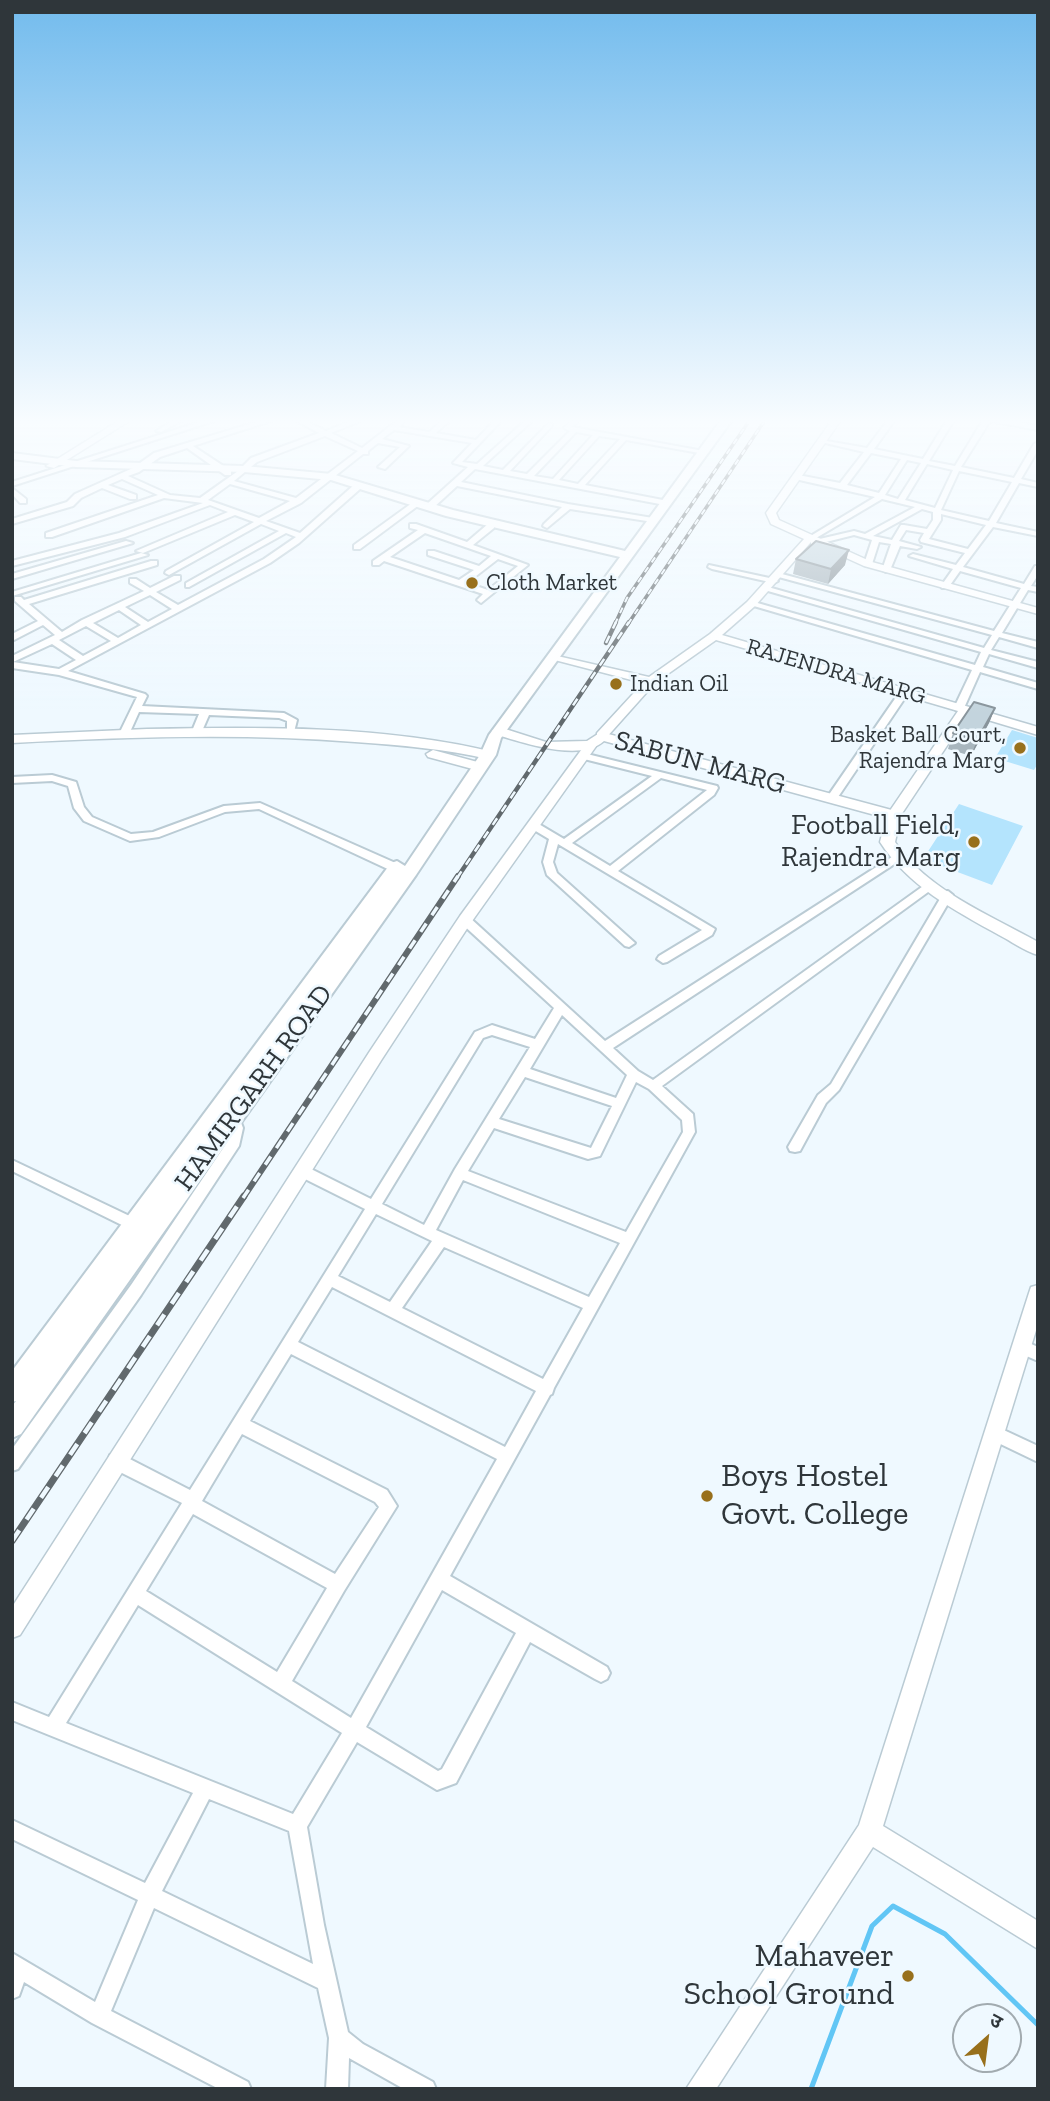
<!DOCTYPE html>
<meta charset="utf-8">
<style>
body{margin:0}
#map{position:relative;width:1050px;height:2101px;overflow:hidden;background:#eff9ff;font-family:"Zilla Slab","Noto Sans Devanagari",serif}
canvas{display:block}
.frame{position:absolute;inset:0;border:14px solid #2f363a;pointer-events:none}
.north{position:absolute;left:952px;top:2003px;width:70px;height:70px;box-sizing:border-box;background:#eff9ff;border:2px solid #a2abb0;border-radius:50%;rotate:28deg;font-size:19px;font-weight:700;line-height:28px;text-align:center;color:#2f363a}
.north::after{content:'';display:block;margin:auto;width:24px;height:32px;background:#98701c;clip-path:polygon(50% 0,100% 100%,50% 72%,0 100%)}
</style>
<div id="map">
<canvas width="1050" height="2101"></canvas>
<div class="frame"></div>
<div class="north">उ</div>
</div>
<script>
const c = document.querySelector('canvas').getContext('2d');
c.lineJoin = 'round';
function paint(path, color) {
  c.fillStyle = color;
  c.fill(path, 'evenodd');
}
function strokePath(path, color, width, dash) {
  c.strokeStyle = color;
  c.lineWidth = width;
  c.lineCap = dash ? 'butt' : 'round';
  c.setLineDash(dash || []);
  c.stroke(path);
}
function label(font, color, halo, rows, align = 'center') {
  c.font = font + ' "Zilla Slab",serif';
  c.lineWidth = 5;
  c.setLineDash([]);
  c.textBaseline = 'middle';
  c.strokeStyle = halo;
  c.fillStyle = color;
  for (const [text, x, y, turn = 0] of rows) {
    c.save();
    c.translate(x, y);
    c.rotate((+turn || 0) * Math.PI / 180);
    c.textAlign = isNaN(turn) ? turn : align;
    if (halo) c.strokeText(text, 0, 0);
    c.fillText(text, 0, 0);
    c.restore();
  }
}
paint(new Path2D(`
 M1012,730L1038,738V763L1034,770L995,758Z
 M959,804L1023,826L992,885L923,859Z`), '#b4e4fd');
strokePath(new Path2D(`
 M811,2089L872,1926L893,1906L945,1934L1038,2025`), '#61c6f5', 5);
const minor = new Path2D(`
 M174,420H183L161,432L156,431Z
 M206,420H217L12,486V482Z
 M263,420H274L193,446L231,471V475H225L187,448L160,457L139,472L128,476L170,495L200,498L238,471L251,458L319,433L295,420H304L326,431L353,420H363L331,433L362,448L398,420H406L399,427L429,432L443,420H450L436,433L476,440L495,420H502L462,462L477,464L526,420H533L483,466L503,470L548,424H552V426L510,471L527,474L570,431L564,428L572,420H579L572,427L709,452L705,454L626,440L585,485L668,501L669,503L665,505L475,469L461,482L568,504L653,518L657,520L653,522L570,509L547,528L543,526L544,524L562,507L457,486L433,508H427V504L468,467L453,463L472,443L394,430L382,439L409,446L385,469L378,467L400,447L378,443L368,451V454H363L301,503L266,521L300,533L354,485H360V489L299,543L270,563L68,671L145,694L147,696L142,706L284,713L297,720L293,736H287V721L279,718L209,715L202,731L197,734L192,731L199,714L139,712L130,732L125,735L120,732L137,697L59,675L12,668V656L55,635L43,625L12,641V634L38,621L15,601V597H21L24,600L151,561H157V565L29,604L62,632L82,620L144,591L130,583V579H136L150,588L174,576H180V580L156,592L178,605L264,559L296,537L286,533L189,587H186V583L279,531L261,524L169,575L165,573L166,571L254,522L235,515L143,553L136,551L228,512L210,505L125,537L12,566V561L119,533L203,503L164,498L52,537H46V533L158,495L122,479L108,485L136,495V499H130L102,488L81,498L73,506L12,524V519L67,502L75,494L133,468L154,453ZM576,432L593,435L553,479L534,476ZM325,436L358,451L296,498L234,481L257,462ZM599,436L620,439L578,484L559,480ZM230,484L290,501L259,518L208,500ZM150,595L172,609L148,622L125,607ZM119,610L141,625L118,638L93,623ZM86,626L111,641L83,656L59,640ZM52,644L76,660L59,669L13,662Z
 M888,420H895L874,449L923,459L947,420H954L929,461L955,466L983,420H1006L1038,426V430L990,421L961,467L1014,478L1034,444L1038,442V450L1021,479L1038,483V487L1019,483L996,523L1038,532V536L993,527L963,567L1024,584L1035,566H1038V575L1031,586L1038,587V592L1028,590L1002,633L1038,642V648L999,637L991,650L1038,662V668L989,654L983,667L1038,683V689L980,672L964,708L962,710H956L954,708L972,670L747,604L754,602L975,665L981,652L761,589L768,587L984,648L992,635L775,576L782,574L994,631L1021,588L960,571L948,588H942L941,586L953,569L909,556L913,554L956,565L965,553L921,542L920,540L924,533L906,530L899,541L921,547L917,549L900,546L890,570L886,572L882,570L891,544L879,542L872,564L868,566L864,564L872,540L854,535L814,545H811V541L804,540L875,497L795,479L794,477L798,475L840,483L864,452L821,442V440L867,448ZM871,453L901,459L879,493L847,485ZM907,460L921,463L898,499L885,495ZM927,464L953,470L935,508L905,500ZM959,471L1012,482L989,521L941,510ZM882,499L915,507L865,534L854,531L811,541ZM922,509L933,512V520L927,529L904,525H901L892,540L873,536ZM941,514L986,525L968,549L929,539L941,520Z
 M12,488L26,499V503H20L12,494Z
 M412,503L419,505L360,549H354V545Z
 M410,524H416L467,542L488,524H494V528L473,545L528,565L481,603L477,600L483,594L384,561L379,565H373V561L418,530L410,528ZM425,533L491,556L479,566L434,551H428V555L474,570L459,580L390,557ZM498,559L518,566L488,590L467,583Z
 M126,541L133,543L12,579V574Z
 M141,553L148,555L12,596V592Z
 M709,565L774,579L778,581L774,583L712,569L708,567Z
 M904,689L909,692L836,800H828V796L901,690Z
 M583,753L717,786L718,788L714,795L618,871L715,929L712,935L667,962L663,963L657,959L659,956L702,930L558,844L553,862L557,873L635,943L629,947L625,946L547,875L543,862L549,839L529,827V823H537L564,839L652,776L580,758L578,756ZM661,778L707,790L610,866L572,843Z
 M52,775L76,782L84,807L92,817L131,834L153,832L224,806L260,803L400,865L401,868L400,871H392L259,809L225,812L159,837L130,841L84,821L74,808L68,786L52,781L12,783V777Z
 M895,855L899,857L900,859L899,861L613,1048L638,1071L653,1080L926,884H934L935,887L662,1086L693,1114L695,1132L554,1388L552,1394L550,1395L450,1576L607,1667L610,1673L607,1679L601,1682L595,1679L530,1642L456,1783L437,1790L357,1742L307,1827L324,1925L348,2032L363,2044L433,2082L436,2089H404L349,2058L348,2089H326L329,2038L318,1988L154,1908L111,2011L248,2082L251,2089H219L92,2023L24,1982L19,1996L12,1999V1953L95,2002L138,1900L12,1839V1820L145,1883L193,1793L12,1720V1702L49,1717L182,1503L110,1467L108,1461L110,1455L116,1453L122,1455L190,1490L365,1209L297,1175L295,1171L297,1167L302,1165L307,1167L371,1199L475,1032L492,1025L535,1039L554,1008L461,923L459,920L461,917H469L605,1041ZM562,1015L627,1075L616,1098L530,1069ZM492,1035L530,1047L455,1169L424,1225L382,1204L483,1038ZM525,1077L612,1106L591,1148L499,1119ZM636,1082L649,1089L682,1120L683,1132L626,1232L468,1171L494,1128L588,1159L600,1156ZM463,1180L620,1243L589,1297L436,1230ZM376,1214L432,1241L390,1302L338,1276ZM444,1247L583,1308L543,1379L402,1308ZM332,1287L536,1391L505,1447L298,1342ZM291,1354L497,1459L351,1718L292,1681L344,1591L397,1506L387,1490L250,1421ZM242,1434L375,1502L379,1507L335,1574L202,1501ZM193,1514L327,1588L277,1672L146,1591ZM442,1590L516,1633L442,1769L438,1771L366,1727ZM138,1605L342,1733L293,1814L66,1723ZM209,1799L289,1831L313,1964L162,1891Z
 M948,891L953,895L839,1090L826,1103L800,1151L795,1152L790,1151L788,1147L818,1095L831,1084L944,892Z
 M232,1111L237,1112L243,1128L239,1146L141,1295L18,1469L12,1471V1449L131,1285L228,1141L231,1128L226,1116L227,1112Z
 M12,1160L140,1221L142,1225L140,1229L135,1231L130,1229L12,1171Z
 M1020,1339L1038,1347V1361L1015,1351L1013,1346L1015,1341Z
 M993,1425L1038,1446V1462L988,1438L985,1433L988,1428Z`);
const tertiary = new Path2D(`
 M120,420H131L54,468L46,466Z
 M832,420H841L776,513L779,520L872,562L1038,608V614L864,566L811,542L755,606L722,635L1038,727V735L968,714L899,818L894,819L887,815L958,711L716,640L655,683L605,739H597V733L643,683L547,658L553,655L649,677L710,634L747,602L804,539L771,524L766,513Z
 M591,741L597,745L470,924L382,1059L20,1635L12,1638V1607L370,1051L460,916L587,742Z
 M1038,1285V1324L883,1826L1038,1921V1949L873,1847L716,2089H686L859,1825L1029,1293L1031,1287Z`);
const secondary = new Path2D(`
 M499,727L546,742L587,741L601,732L899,812L901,815L895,842C927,890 988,914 1038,942V955C1024,951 1011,941 999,935C954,910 908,886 880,842L886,818L604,741C580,763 522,742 494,734L492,731Z
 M147,729C259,727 384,725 493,752L495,755L488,759C445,749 400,745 355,742C241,733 127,737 12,743V735Z
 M433,750L485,764L487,767L480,771L428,757L426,754Z`);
const primary = new Path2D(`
 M721,420H732L501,738L496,755L416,875L21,1434L12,1438V1406L16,1401L12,1402V1371L391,863L397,861L405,866L480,755L489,735L620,557L446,516L331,480L244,472L76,467L12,459V453L76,461L244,466L332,474L453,510L625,551Z`);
strokePath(minor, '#bacbd4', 4);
strokePath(tertiary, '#bacbd4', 3);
strokePath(secondary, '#bacbd4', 3);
strokePath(primary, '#bacbd4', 4);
paint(minor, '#fff');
paint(tertiary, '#fff');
paint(secondary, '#fff');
paint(primary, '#fff');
const railFar3 = new Path2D(`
 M615,624L627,598L750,420
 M628,624L765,420`);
const railFar2 = new Path2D(`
 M606,643L616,622
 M457,878L629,622`);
const railFar1 = new Path2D(`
 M243,1198L458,876`);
const rail = new Path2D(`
 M12,1541L244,1196`);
strokePath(railFar3, '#61696d', 3.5);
strokePath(railFar2, '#61696d', 4.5);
strokePath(railFar1, '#61696d', 6);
strokePath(rail, '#61696d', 7);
strokePath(railFar3, '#eff9ff', 2, [6]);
strokePath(railFar2, '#eff9ff', 2.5, [8]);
strokePath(railFar1, '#eff9ff', 3.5, [10]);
strokePath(rail, '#eff9ff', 4.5, [13]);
paint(new Path2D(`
 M796,559L845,565L828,584L793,574Z
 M995,708L989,723L971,756L948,749L953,733Z`), '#a8b6be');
paint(new Path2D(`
 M849,550L845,565L828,584L831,569Z
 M995,708L989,723L971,756L977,740Z`), '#88949b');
const building = new Path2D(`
 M816,541L849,550L831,569L796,559Z
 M974,702L995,708L977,740L953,733Z`);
paint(building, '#c3d4dd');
strokePath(building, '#88949b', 2);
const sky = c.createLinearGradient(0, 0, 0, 714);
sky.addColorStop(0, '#72bbed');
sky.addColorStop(0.59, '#f8fcff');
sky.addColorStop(1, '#f8fcff00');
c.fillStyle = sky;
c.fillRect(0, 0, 1050, 714);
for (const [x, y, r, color] of [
 [472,583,7,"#98701c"],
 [616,684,7,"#98701c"],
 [1020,748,7,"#98701c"],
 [974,842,7,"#98701c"],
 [707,1496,7,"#98701c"],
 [908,1976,7,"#98701c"]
]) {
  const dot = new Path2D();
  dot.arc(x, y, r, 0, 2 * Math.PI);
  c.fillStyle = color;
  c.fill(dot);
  strokePath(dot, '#eff9ff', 2.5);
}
label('23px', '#2f363a', '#eff9ff', [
 ["Cloth Market",486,583],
 ["Indian Oil",630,684],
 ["Basket Ball Court,",1006,735,"right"],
 ["Rajendra Marg",1006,761,"right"]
], 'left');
label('23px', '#2f363a', '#eff9ff', [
 ["RAJENDRA MARG",836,672,16]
]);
label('28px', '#2f363a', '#eff9ff', [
 ["SABUN MARG",700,763,15],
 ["HAMIRGARH ROAD",254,1088,-54]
]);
label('28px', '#2f363a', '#eff9ff', [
 ["Football Field,",960,826],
 ["Rajendra Marg",960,858]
], 'right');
label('33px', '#2f363a', '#eff9ff', [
 ["Boys Hostel",721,1477],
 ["Govt. College",721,1515],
 ["Mahaveer",894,1957,"right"],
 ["School Ground",894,1995,"right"]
], 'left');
</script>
